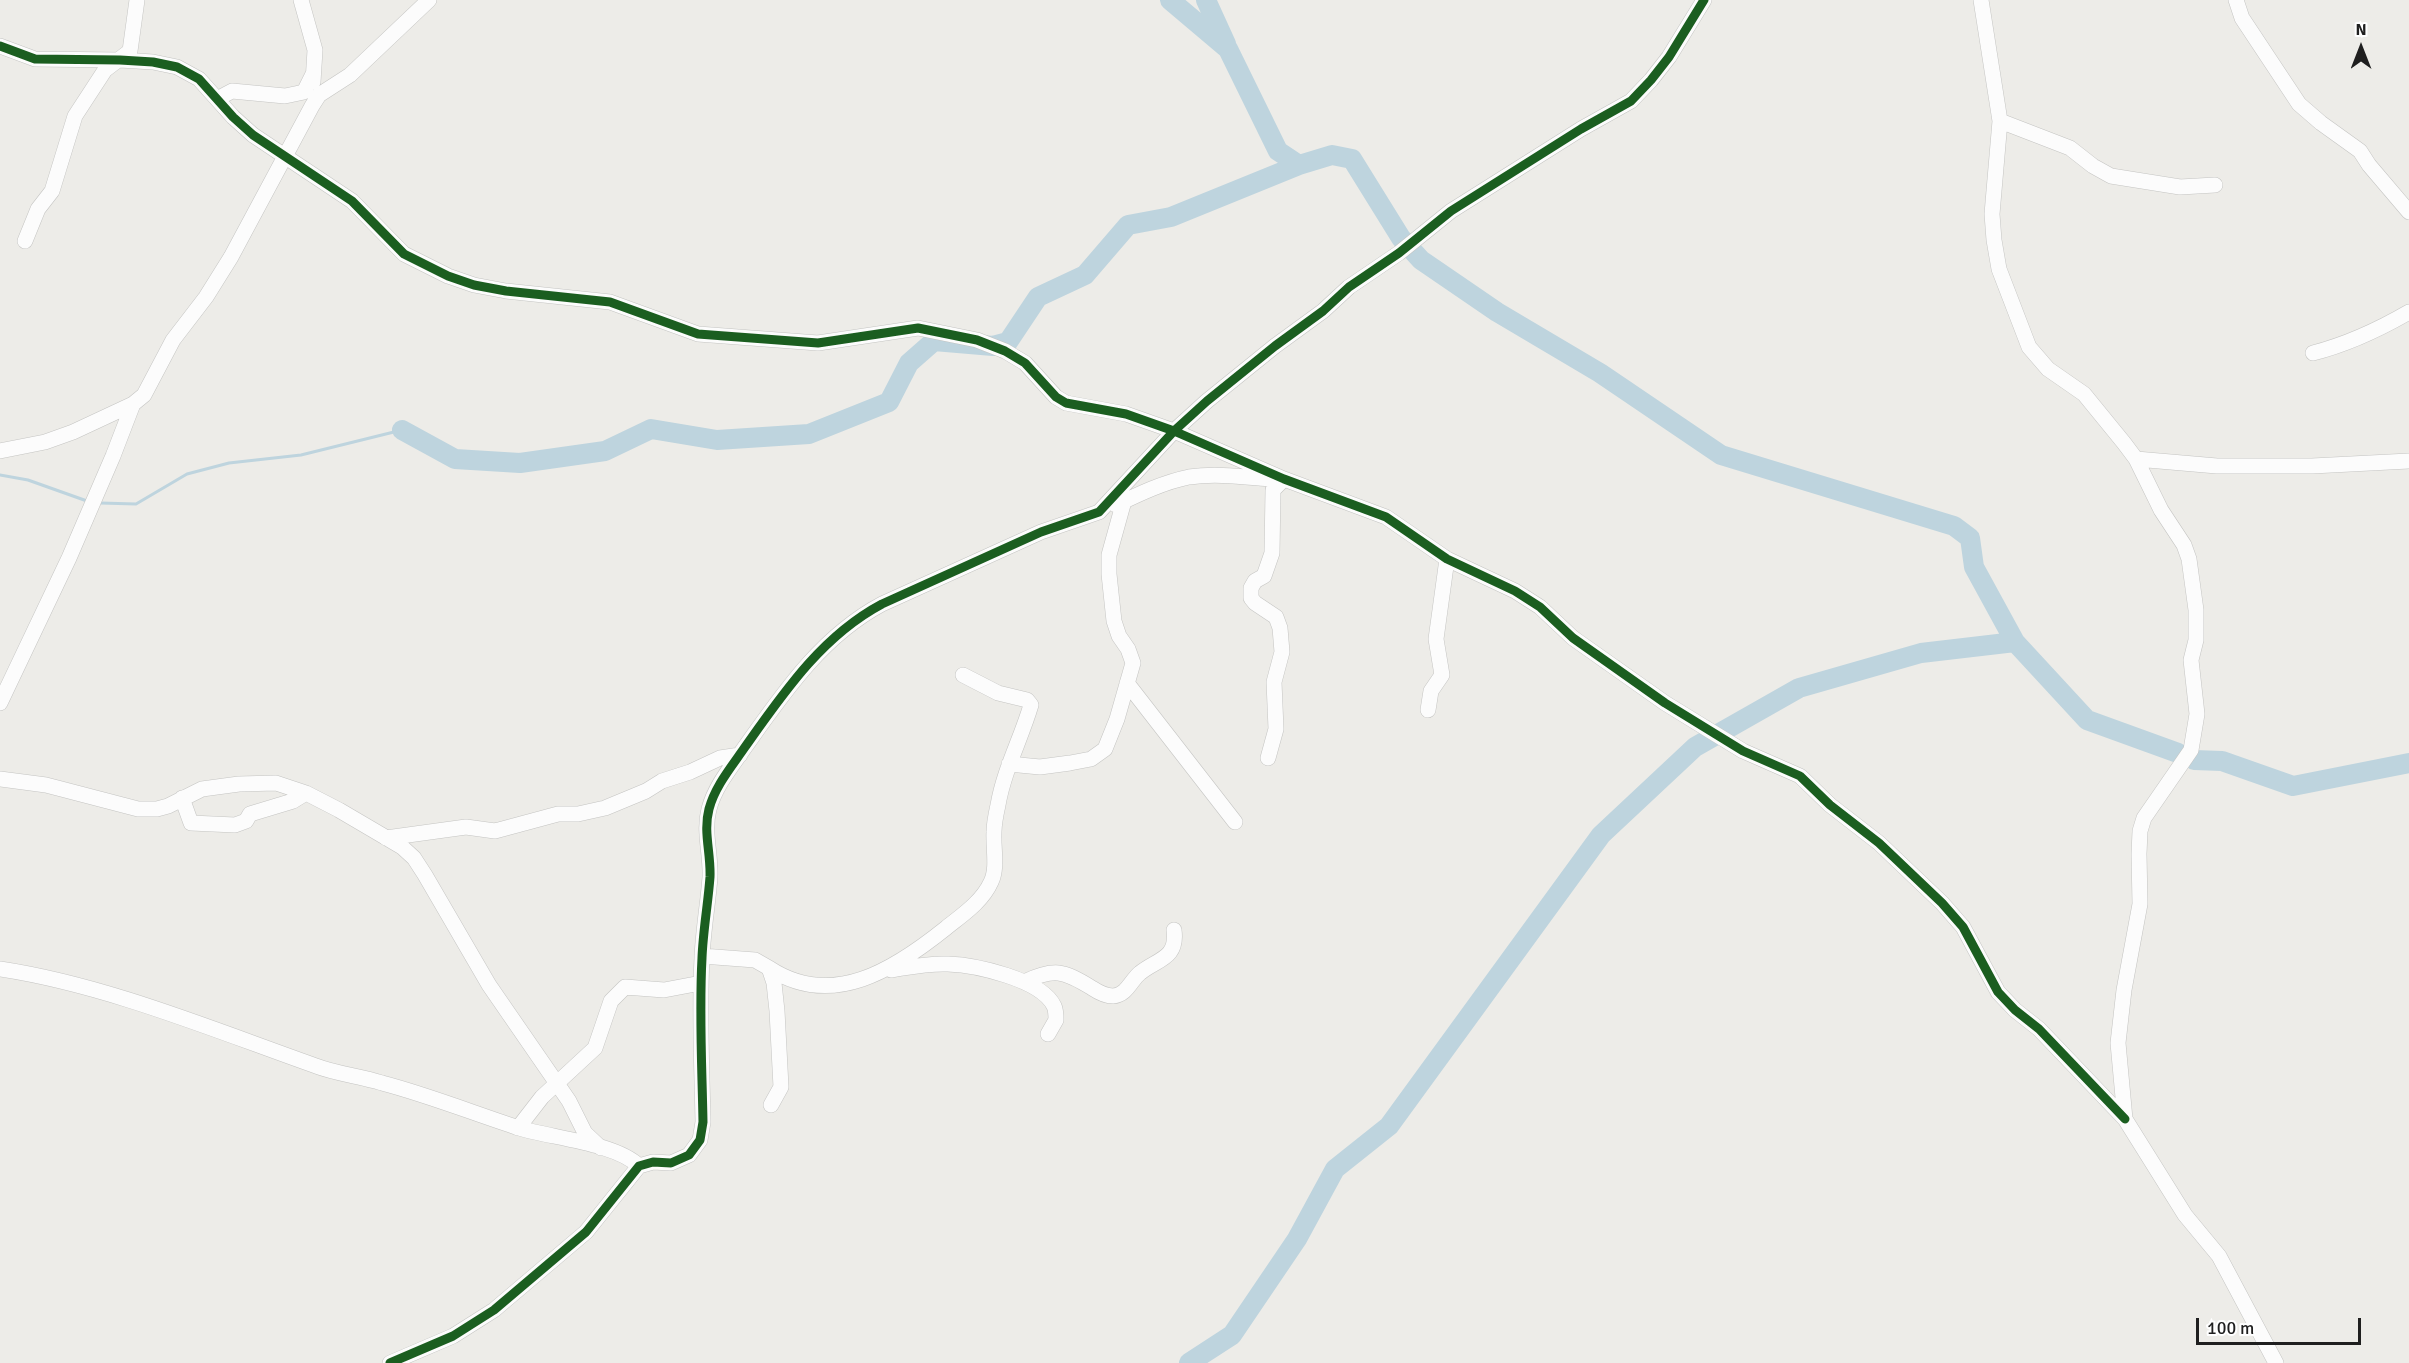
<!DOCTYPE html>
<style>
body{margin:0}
#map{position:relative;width:2409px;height:1363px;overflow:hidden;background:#edece8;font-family:Signika,sans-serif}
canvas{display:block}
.north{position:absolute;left:2331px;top:18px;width:60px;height:60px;-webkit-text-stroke:4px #fff;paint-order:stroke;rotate:0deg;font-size:16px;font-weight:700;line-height:24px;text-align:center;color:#1f1f1f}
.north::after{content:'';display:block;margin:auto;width:21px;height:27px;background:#1f1f1f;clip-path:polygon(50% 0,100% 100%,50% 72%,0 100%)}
.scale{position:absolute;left:2196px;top:1318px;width:165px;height:27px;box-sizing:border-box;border:3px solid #1f1f1f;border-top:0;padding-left:8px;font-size:18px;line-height:21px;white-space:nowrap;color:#1f1f1f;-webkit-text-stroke:4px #fff;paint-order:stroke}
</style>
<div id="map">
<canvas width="2409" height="1363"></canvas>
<div class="north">N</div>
<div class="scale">100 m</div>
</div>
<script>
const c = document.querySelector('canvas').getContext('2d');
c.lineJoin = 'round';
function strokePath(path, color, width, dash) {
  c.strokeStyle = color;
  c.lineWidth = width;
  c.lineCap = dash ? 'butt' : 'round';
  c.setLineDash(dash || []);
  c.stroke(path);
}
strokePath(new Path2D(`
 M0,475L28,480L87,501
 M100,503L136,504L187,474L229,463L301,455L402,430`), '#bed4de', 3);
strokePath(new Path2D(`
 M1170,0L1228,49L1278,151L1299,165L1332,155L1352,159L1401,238L1421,260L1497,312L1600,373L1721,455L1954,526L1970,538L1974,567L2015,642L2087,720L2178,753
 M1206,0L1226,44
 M402,430L455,459L520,463L605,451L651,429L717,440L809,434L889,402L909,363L934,341L993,346L1008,342L1038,297L1085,275L1128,225L1171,217L1299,165
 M2194,760L2222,761L2293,786L2409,763
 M1189,1363L1232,1335L1297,1239L1335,1169L1389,1126L1601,835L1695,747L1799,688L1921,653L2015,642`), '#bed4de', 20);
const minor = new Path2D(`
 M301,0L315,50L313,82
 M1981,0L2000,121L1992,214L1994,240L1999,269L2029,347L2048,369L2084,394L2124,443L2136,459L2161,510L2184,545L2189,559L2196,610V640L2191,660L2197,714L2191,750L2144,818L2140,831L2139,854L2140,904L2124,990L2118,1043L2125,1119L2185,1215L2219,1256L2276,1363
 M2236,0L2242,18L2299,104L2321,123L2360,151L2369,165L2409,212
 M0,46L35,59L120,60L153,62L177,67L199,79L233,117L253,135L352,201L404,254L448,276L474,285L506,291L610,302L698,334L818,343L918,328L977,340L1005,351L1025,363L1056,397L1066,403L1126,414L1174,431L1284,479L1386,517L1447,559L1515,591L1540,607L1573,638L1665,703L1743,751L1800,776L1830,805L1879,843L1942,903L1963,927L1998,992L2015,1010L2039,1029L2125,1119
 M217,99L232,91L285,96L304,92L313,74
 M2000,121L2070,148L2093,166L2111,176L2180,187L2215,185
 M25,241L38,209L52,191L75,116L105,70L130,51L137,0
 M2313,353C2348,344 2378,330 2409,312
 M0,451L45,442L73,432L133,404
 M2136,459L2217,466H2312L2409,461
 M1116,505C1139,494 1164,482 1189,477C1216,473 1245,477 1272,479
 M1127,683L1235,822
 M0,703L69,558L113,456L133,404L144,395L173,340L206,297L231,257L312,106L319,95L350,75L429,0
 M1428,710L1431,691L1442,675L1436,639L1447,559
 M1268,758L1276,729L1274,682L1282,652L1280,628L1276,617L1255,603L1251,598V588L1255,581L1264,576L1272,553L1273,490L1284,479
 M1009,764L1040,767L1070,763L1091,759L1105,749L1117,719L1133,663L1128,649L1119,636L1114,621L1109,574V555L1124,501
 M0,779L46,785L138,809H157L168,806L202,789L239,784L276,783L306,793L339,810L402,847L414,858L425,875L489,985L569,1101L585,1133L601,1148
 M182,798L191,823L235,825L246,821L250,814L293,801L306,793
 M386,838L466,827L495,831L558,814H578L605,808L646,791L662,781L690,772L720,758L740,755
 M702,956L755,960L769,968L774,983L777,1011L781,1087L771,1105
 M769,968C832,1010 895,969 946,928C962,915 982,902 991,882C998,868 993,848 994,832C994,823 996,814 998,805C1004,770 1021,739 1031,705L1027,700L998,693L963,675
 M0,969C106,985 214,1030 316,1066C337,1074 360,1076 382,1083C428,1095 473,1113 519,1128C552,1138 615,1143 639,1166
 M891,970C910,967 929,963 948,964C975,965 1041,979 1054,1006C1056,1010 1056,1016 1056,1020L1048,1034
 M1024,982C1054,968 1063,970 1092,988C1098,992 1105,996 1113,996C1127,995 1131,980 1140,973C1157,959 1178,959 1174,930
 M518,1128L542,1097L595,1048L611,1001L625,987L664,990L701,983
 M390,1363L453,1336L494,1310L586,1232L639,1166L653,1162L671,1163L689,1155L700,1140L703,1122C702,1067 699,1012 702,958C703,931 708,904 710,877C711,853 703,832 709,809C715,786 732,766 745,747C784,692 822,636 882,604L1041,532L1099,512L1174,431L1207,401L1275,346L1323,311L1349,287L1399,253L1451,211L1581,129L1631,101L1651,80L1669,57L1704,0`);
strokePath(minor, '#c4c4c2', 16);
strokePath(minor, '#fcfcfc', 15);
strokePath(new Path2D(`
 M0,46L35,59L120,60L153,62L177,67L199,79L233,117L253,135L352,201L404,254L448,276L474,285L506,291L610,302L698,334L818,343L918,328L977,340L1005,351L1025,363L1056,397L1066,403L1126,414L1174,431L1284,479L1386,517L1447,559L1515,591L1540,607L1573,638L1665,703L1743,751L1800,776L1830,805L1879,843L1942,903L1963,927L1998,992L2015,1010L2039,1029L2125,1119
 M390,1363L453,1336L494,1310L586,1232L639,1166L653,1162L671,1163L689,1155L700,1140L703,1122C702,1067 699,1012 702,958C703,931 708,904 710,877C711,853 703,832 709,809C715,786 732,766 745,747C784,692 822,636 882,604L1041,532L1099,512L1174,431L1207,401L1275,346L1323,311L1349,287L1399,253L1451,211L1581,129L1631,101L1651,80L1669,57L1704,0`), '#1b5e20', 9);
</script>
